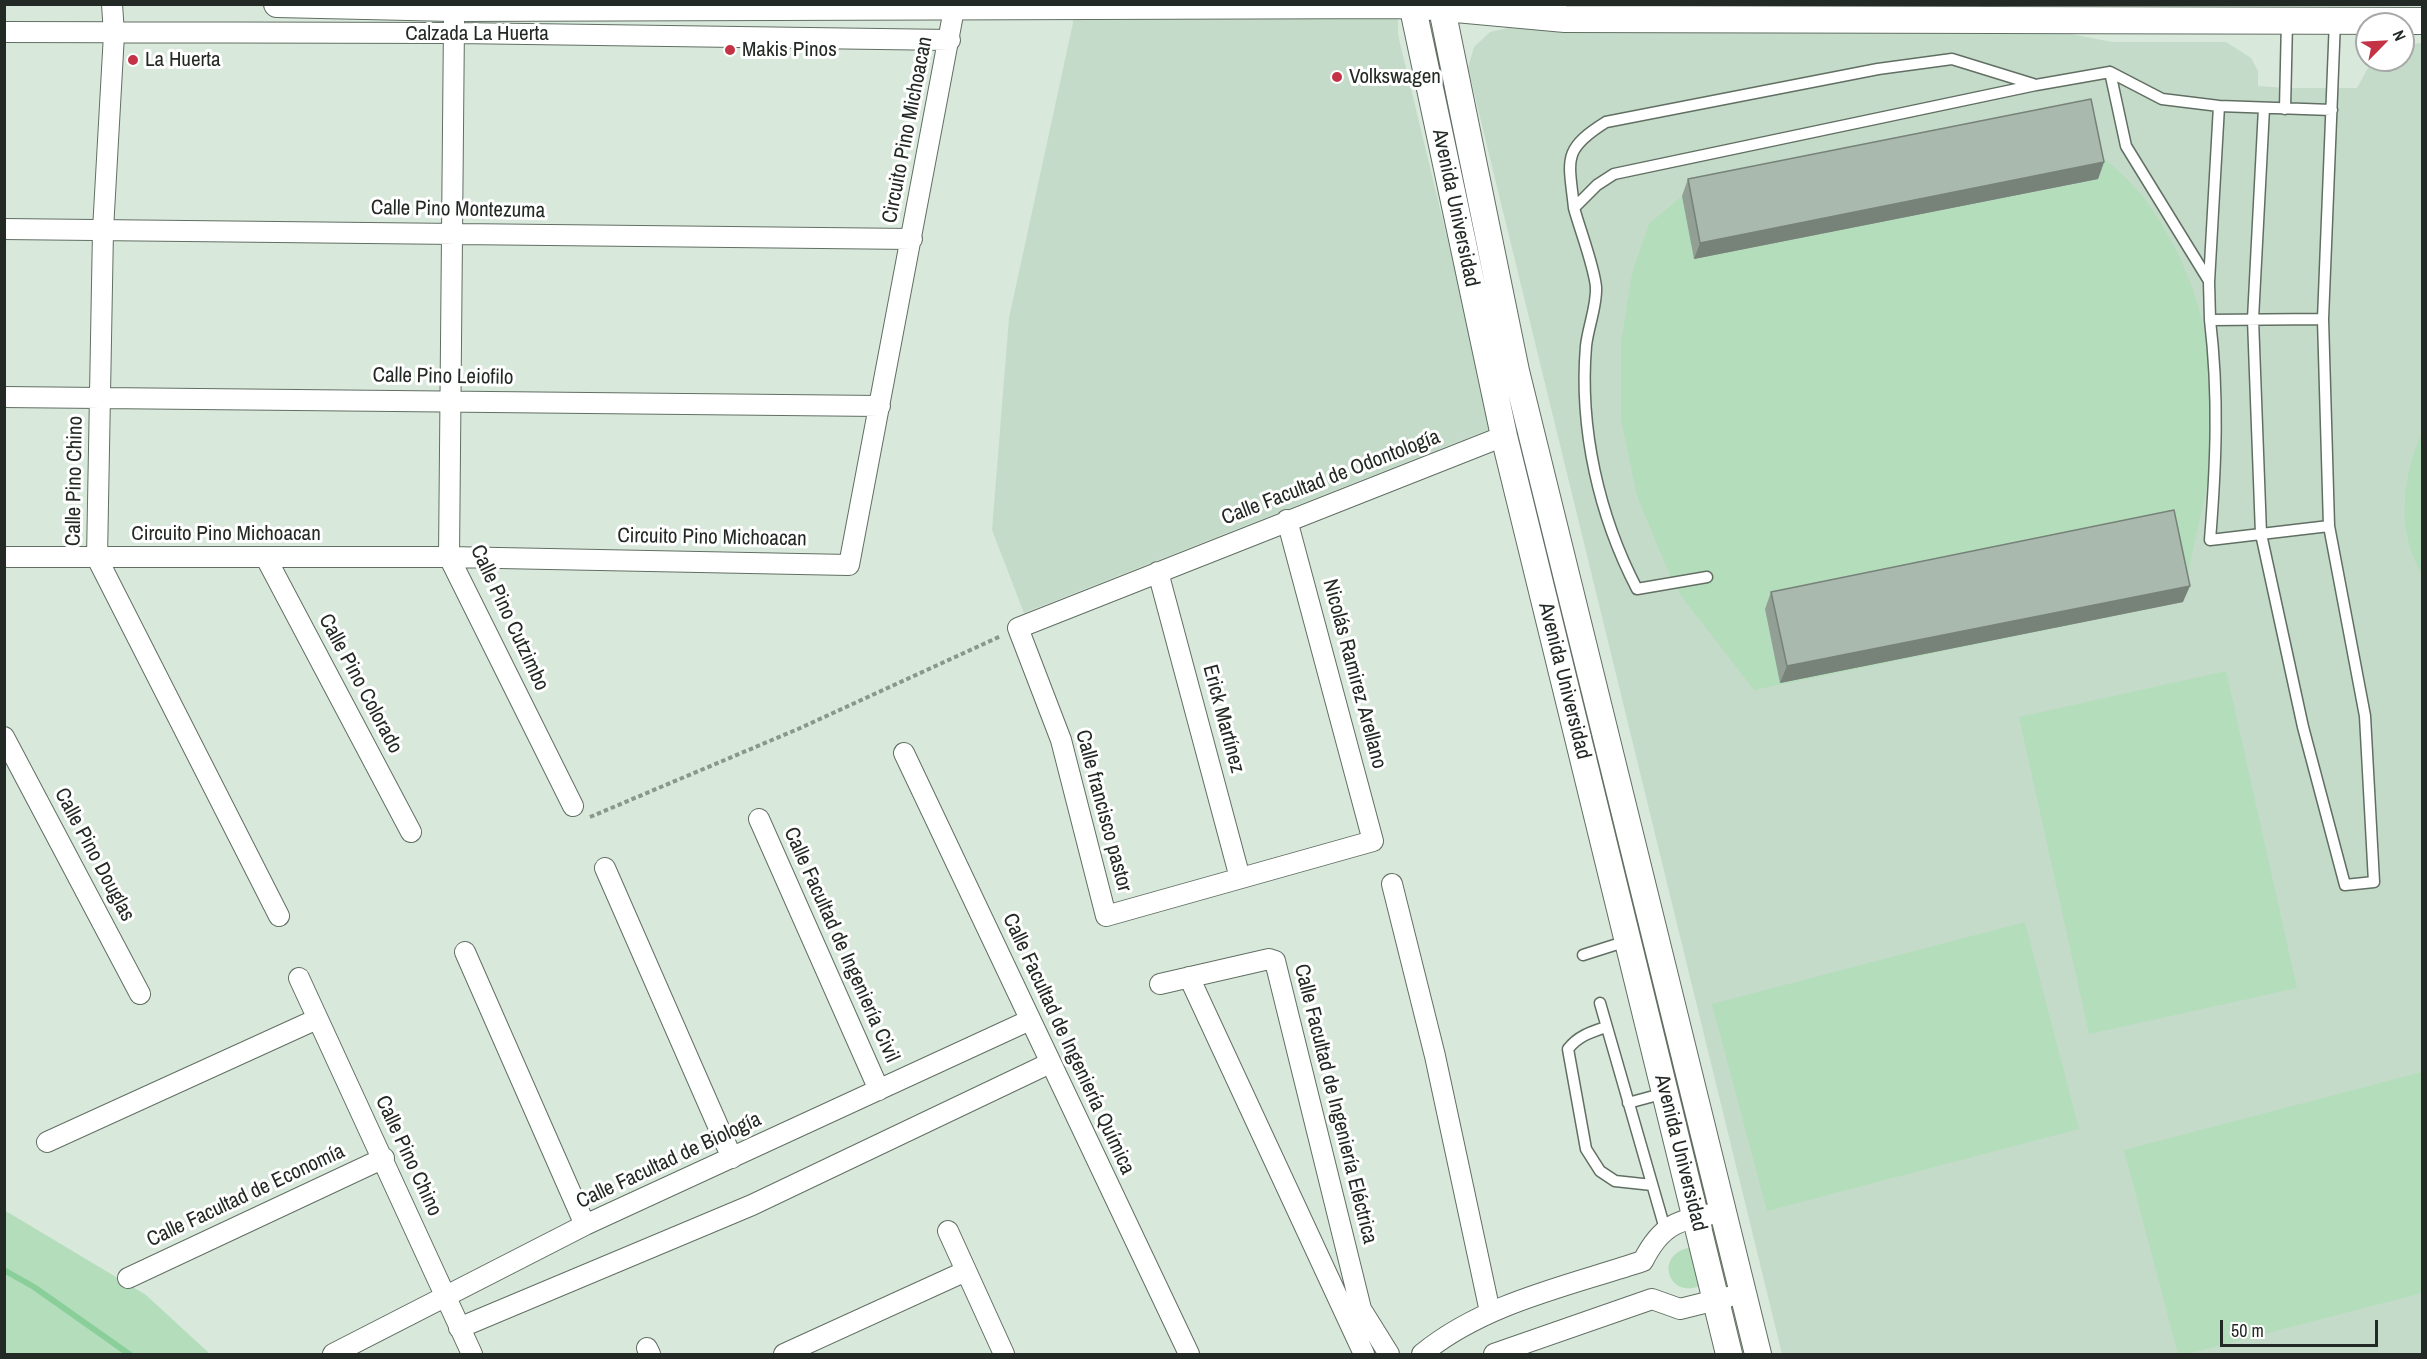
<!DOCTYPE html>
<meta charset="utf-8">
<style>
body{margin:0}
#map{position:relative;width:2427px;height:1359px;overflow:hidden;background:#d8e8db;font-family:"Archivo Narrow",sans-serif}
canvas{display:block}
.frame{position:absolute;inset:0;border:6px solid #232924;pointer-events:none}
.north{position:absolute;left:2355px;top:12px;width:60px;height:60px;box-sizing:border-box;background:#fff;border:2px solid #a7a9a7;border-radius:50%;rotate:66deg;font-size:16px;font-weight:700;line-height:24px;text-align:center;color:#232924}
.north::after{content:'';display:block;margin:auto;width:21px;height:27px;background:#c33245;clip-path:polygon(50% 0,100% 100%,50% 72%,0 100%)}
.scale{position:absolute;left:2220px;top:1320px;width:158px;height:27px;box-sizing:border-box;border:3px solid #232924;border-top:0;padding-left:8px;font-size:18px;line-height:21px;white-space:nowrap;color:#232924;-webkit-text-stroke:4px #fff;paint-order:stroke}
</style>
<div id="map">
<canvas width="2427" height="1359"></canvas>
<div class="frame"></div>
<div class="north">N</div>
<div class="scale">50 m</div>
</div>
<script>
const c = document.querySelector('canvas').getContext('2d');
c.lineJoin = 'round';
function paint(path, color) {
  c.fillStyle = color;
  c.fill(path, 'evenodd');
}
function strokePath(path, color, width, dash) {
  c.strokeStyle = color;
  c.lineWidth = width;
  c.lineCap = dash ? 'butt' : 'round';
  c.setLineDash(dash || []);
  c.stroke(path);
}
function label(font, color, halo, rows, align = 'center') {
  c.font = font + ' "Archivo Narrow",sans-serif';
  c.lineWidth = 6;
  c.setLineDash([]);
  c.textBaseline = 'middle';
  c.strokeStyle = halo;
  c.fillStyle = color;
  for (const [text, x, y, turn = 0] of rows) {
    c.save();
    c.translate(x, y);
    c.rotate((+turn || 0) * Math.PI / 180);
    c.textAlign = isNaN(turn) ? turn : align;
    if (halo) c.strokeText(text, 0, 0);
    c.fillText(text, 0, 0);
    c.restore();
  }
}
paint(new Path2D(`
 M1073,5H1398V35L1493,428L1024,613L992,530L1009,318L1073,23Z
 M1513,27L2060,32L2112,42H2226L2251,58L2258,71V86L2286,88H2357L2368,68L2376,60H2403V45L2422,43V1354H1782L1468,68L1474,47L1490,32Z`), '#c5dbc9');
paint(new Path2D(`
 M2091,146C2108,162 2128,178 2143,197C2196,266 2221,359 2212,446C2207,499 2191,550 2183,602L1754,690L1682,597L1668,571L1637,496L1621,419V342L1632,273L1649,224L1682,196Z
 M2422,433V574C2396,532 2402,476 2422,433Z
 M2226,671L2297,988L2089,1034L2019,717Z
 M2025,922L2079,1129L1767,1211L1712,1004Z
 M2422,1072V1293L2187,1354H2178L2124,1150Z
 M4,1210L146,1295L210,1354H5Z
 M1688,1248L1694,1249L1700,1286C1669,1299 1654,1256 1688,1248Z`), '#b4ddbc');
strokePath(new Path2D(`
 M4,1270L34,1287L129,1354`), '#8acf9a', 6);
const service = new Path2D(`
 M2110,72L2126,146L2209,281
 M2219,106L2209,282L2210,320L2323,319
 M2264,108L2253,319L2261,534L2303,727L2345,885L2374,882L2365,716L2329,526L2323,319L2335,20
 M2285,109L2287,21
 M1574,208C1569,160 1561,150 1606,122L1878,69L1952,59L2033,84
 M2210,320C2219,396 2216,465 2210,540L2329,526
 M1707,577L1637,589C1599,516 1579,429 1586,346C1588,327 1597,306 1596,287C1594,266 1580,230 1574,208L1597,185L1614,174L2036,85L2110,72L2162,99L2219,106L2332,110
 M1583,955L1627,941
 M1600,1003L1665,1229
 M1606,1027C1591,1032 1578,1036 1568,1049L1586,1149L1600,1171L1615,1181L1652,1185
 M1628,1103L1665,1093`);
const minor = new Path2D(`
 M112,4L114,34L103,230L97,558L279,916
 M454,21L449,557L573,806
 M4,32L456,33L950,40
 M4,229L912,239
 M4,397L880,406
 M1287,520L1373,841L1106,916L1061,740L1018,628C1180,563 1342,499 1504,436
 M4,557H449L849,565L955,4
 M266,558L411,832
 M1158,572L1240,878
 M4,737L140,994
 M904,753L1189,1354
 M759,819L879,1090
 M605,868L732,1158
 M1392,884L1435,1056L1490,1312
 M465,952L585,1225
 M1189,977L1364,1354
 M299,978L472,1354
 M1160,984L1269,959L1275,961L1361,1309L1389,1354
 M47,1142L317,1019
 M948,1231L1004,1354
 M128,1278L384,1158
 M459,1328L752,1205L1050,1063
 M647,1348L650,1354
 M333,1354L585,1225L1030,1020
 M784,1354L966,1271
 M1422,1354C1484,1303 1568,1286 1643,1261C1663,1221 1681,1220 1723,1212
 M1494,1354L1652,1299L1680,1309L1728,1297`);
const tertiary = new Path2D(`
 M277,4L453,8L1412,5L1565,19L2422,21
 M1412,4L1504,436L1729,1354
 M1441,4L1516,371L1758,1354`);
strokePath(service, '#616f63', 13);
strokePath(minor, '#616f63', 22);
strokePath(tertiary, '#616f63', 28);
strokePath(new Path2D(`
 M590,817L798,729L1001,636`), '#8b978d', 4, [4.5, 3]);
strokePath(service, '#fff', 10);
strokePath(minor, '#fff', 20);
strokePath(tertiary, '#fff', 26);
paint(new Path2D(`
 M2104,162L2098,179L1694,259L1682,196L1688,179Z
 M1771,592L2183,602L1780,683L1765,609Z`), '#929f95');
paint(new Path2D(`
 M2104,162L2098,179L1694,259L1700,243Z
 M2190,586L2183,602L1780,683L1787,666Z`), '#778279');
const building = new Path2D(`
 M2091,99L2104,162L1700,243L1688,179Z
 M2174,510L2190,586L1787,666L1771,592Z`);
paint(building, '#aab9ad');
strokePath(building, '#778279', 1.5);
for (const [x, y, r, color] of [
 [730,50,6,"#c33245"],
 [133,60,6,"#c33245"],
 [1337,77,6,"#c33245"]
]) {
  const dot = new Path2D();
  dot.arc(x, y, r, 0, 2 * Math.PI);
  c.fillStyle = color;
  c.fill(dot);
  strokePath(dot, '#fff', 2);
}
label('21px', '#232924', '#fff', [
 ["Calzada La Huerta",477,34],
 ["Circuito Pino Michoacan",908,130,-79],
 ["Avenida Universidad",1455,208,78],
 ["Calle Pino Montezuma",458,210,1],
 ["Calle Pino Leiofilo",443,377,1],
 ["Calle Facultad de Odontología",1331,478,-21],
 ["Calle Pino Chino",75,481,-89],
 ["Circuito Pino Michoacan",226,534],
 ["Circuito Pino Michoacan",712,538,1],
 ["Calle Pino Cutzimbo",509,618,65],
 ["Nicolás Ramirez Arellano",1354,674,75],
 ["Avenida Universidad",1564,681,76],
 ["Calle Pino Colorado",360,684,62],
 ["Erick Martínez",1223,719,75],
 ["Calle francisco pastor",1103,811,75],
 ["Calle Pino Douglas",94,855,62],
 ["Calle Facultad de Ingeniería Civil",841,945,66],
 ["Calle Facultad de Ingenierίa Quίmica",1068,1044,65],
 ["Calle Facultad de Ingeniería Eléctrica",1335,1104,76],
 ["Avenida Universidad",1680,1153,76],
 ["Calle Pino Chino",408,1156,65],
 ["Calle Facultad de Biología",669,1161,-25],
 ["Calle Facultad de Economía",246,1196,-25]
]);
label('21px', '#232924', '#fff', [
 ["Makis Pinos",742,50],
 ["La Huerta",145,60],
 ["Volkswagen",1349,77]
], 'left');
</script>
